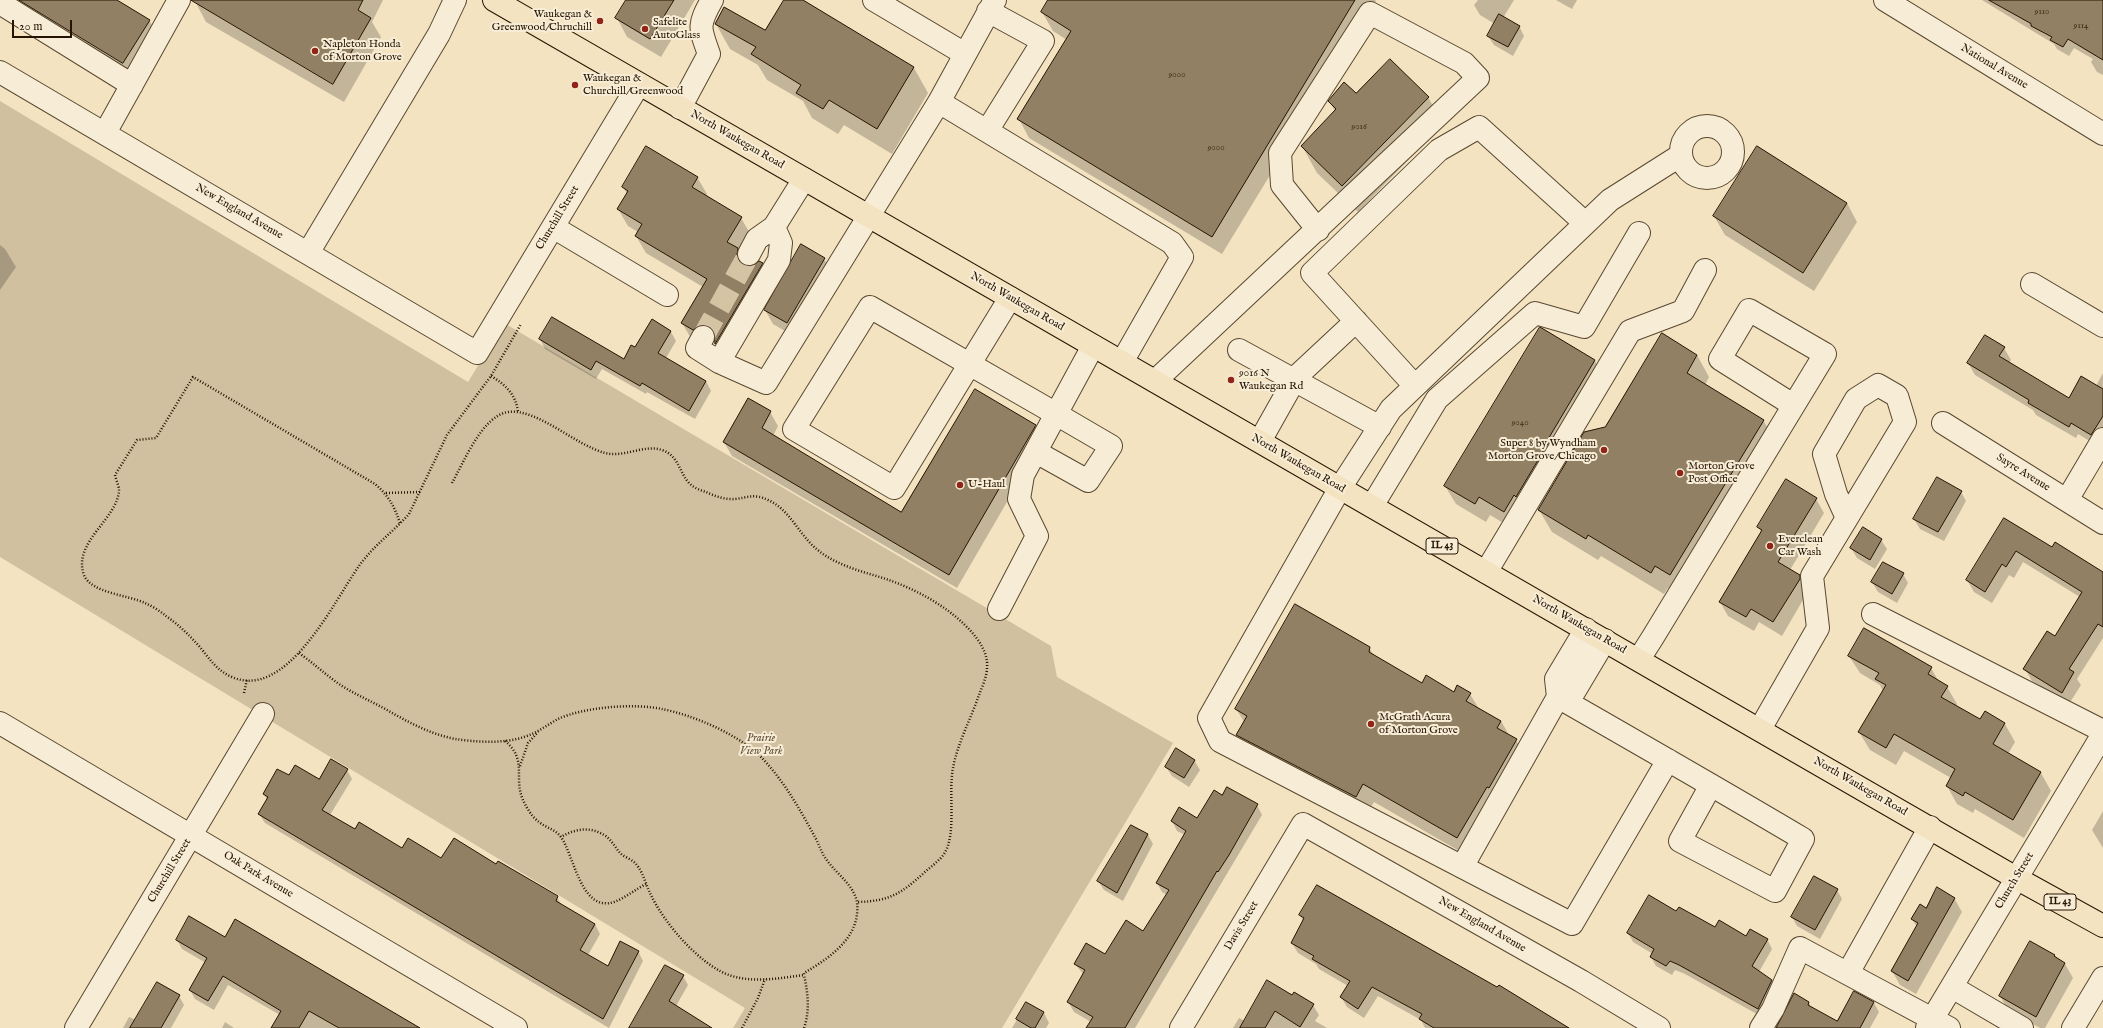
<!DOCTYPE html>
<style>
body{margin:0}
#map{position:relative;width:2103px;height:1028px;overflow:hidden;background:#f3e3c1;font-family:"IM FELL English",serif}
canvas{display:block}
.scale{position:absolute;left:12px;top:20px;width:60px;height:18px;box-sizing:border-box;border:2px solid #261400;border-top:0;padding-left:5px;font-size:12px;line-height:14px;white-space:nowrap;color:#261400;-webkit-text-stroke:3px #f7edd7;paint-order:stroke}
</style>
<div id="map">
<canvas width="2103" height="1028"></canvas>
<div class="scale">20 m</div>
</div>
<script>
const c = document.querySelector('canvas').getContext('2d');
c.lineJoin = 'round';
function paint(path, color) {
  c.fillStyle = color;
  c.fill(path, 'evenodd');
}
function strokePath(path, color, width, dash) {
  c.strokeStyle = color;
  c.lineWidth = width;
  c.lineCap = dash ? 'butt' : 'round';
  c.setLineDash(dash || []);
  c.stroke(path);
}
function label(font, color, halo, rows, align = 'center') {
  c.font = font + ' "IM FELL English",serif';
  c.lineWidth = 4;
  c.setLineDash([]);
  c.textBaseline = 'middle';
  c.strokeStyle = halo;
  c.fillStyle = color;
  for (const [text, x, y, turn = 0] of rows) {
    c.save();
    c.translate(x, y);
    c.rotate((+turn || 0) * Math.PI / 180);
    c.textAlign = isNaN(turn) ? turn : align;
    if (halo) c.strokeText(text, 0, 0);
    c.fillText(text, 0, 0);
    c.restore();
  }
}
paint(new Path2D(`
 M0,101L468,382L504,323L1051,646L1057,677L1173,743L1002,1028H733L745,1008L0,557Z`), '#d0c0a0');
paint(new Path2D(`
 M11,0H115L149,20L160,39L134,81Z
 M198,0H383L372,22L381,37L344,102L206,22L196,3Z
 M628,0H695L661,57L627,37L617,18Z
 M785,0H801L914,68L928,93L892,154L844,125L838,134L812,118L803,101L767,80L758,65L730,49L716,24L766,32Z
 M1049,0H1375L1376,1L1222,254L1029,138L1019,119L1067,40L1053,31L1042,12Z
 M1478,0H1514L1503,18L1519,26L1524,36L1513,56L1494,45L1488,36L1495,24L1480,15L1474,5Z
 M1556,0H1577L1572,9Z
 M1982,0H2103V75L2097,72L2091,62L2093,59L2074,48L2069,56L2057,49L2054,44Z
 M1356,95L1428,97L1443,124L1358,212L1317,173L1302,146L1335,111L1329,101Z
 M697,177L707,194L706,196L741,218L751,235L740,253L750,268L762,264L772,281L726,360L716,342L692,340L682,323L703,287L646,253L636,236L638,232L628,226L618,209L627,194L623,187ZM712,331L715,334V340Z
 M1847,203L1857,222L1814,291L1725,235L1714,216Z
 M0,245L5,249L16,267L0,290Z
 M824,259L833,273L795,337L773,324L765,310Z
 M553,318L624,360L636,349L652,321L671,332L676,341L666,358L706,381L711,391L695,419L647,392L646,394L602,369L596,379L545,349L540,339Z
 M1540,329L1595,361L1605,380L1515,530L1490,515L1486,522L1456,504L1445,486Z
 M1985,336L2004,348L2011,360L2009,363L2069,399L2096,386L2103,373V437L2098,446L2078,434L2076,438L2036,415L2033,410L1975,375L1968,363Z
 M1697,355L1709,377L1705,385L1763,420L1776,442L1683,596L1668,588L1664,594L1601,556L1598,560L1552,532L1539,510L1606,428Z
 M748,399L770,412L778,426L773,436L902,513L1035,426L1043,440L957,588L732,456L724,442Z
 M1961,492L1966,501L1944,541L1920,529L1914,519Z
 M1816,499L1824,513L1790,570L1799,575L1808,590L1807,593L1782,636L1759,622L1754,631L1728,616L1720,602L1762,533L1758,527Z
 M2005,519L2053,549L2103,573V638L2077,679L2081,685L2069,704L2032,681L2025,669L2055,637L2080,597L2023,562L2014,578L2009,575L1992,603L1974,592L1967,580Z
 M1881,540L1887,549L1875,569L1857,558L1851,548Z
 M1903,574L1908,583L1897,603L1878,592L1872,582Z
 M1369,648L1375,657L1422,684L1454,693L1470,694L1479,709L1501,721L1509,735L1516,740L1527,758L1468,856L1374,802L1366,815L1248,754L1237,735L1245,723L1236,709Z
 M1849,656L1931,668L1939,682L1947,687L1957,704L1956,707L1980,721L1985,713L2005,724L2015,742L2008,754L2041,773L2051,791L2024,838L1975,809L1973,813L1957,804L1947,786L1951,778L1904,751L1896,765L1870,750L1859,732L1883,691L1880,685L1860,673Z
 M1194,760L1200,770L1189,787L1172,776L1166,767Z
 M347,770L352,779L330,815L355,830L402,850L442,859L496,866L557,897L562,906L595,924L600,934L588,955L608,967L638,951L643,961L609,1028L265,823L259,814L267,800L264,794L289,777L319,781Z
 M1223,796L1257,805L1262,815L1135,1028H1087L1091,1022L1074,1012L1068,1002L1084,975L1075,964L1106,956L1144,932L1167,895L1162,892L1157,883L1185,835L1177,831L1172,821L1198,820Z
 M2103,811V848L2092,830Z
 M1131,826L1148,835L1153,844L1123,901L1104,890L1098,881Z
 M1837,890L1842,899L1820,939L1797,926L1792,917Z
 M1954,898L1962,912L1916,994L1900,985L1892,971L1917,927L1912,919L1926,909Z
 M1677,912L1715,928L1746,937L1767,939L1772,949L1759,972L1771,981L1777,990L1764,1018L1685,974L1675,970L1672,975L1656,966L1651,957L1653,954L1633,942L1628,933Z
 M1300,915L1559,1028H1425L1421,1020L1378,996L1364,1018L1347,1007L1341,997L1348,986L1319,969L1316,964L1298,953L1292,943L1303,921Z
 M225,938L319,970L418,1028H272L280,1015L228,985L214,1010L195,999L190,990L206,963L182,949L177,940Z
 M2054,955L2065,964L2073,978L2045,1028H2040L2008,1010L2000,996Z
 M683,976L688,985L676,1006L710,1028H630Z
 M179,996L184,1005L171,1028H123L129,1017L136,1020Z
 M1292,996L1313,1005L1319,1015L1315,1021L1327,1028H1233L1239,1018L1245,1021Z
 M1027,1003L1044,1013L1049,1023L1046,1028H1012Z
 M1809,1003L1812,1009L1838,1023L1874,1003L1879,1012L1870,1028H1777Z
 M225,1022L234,1028H222Z`), '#0003');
const building = new Path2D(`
 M19,0H117L150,20L123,63Z
 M191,0H363L358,10L371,18L333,84Z
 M626,0H674L650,39L615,18Z
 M784,0H803L914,67L877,129L829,100L823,109L796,93L801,85L751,54L756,47L715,24L724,7L765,30Z
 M1048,0H1355L1212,237L1017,119L1071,31L1041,12Z
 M1989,0H2103V60L2068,39L2063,47L2050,40L2052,37L2031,26V24Z
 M1499,14L1520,26L1508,47L1487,36Z
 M1390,59L1429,97L1342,186L1301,146L1336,109L1328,101L1344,82L1356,93Z
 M646,146L698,177L692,187L742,217L727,242L738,248L737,255L743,265L750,266L759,261L763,263L715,344L714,331L709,326L702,325L693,330L681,323L707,279L635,236L642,224L617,209L628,191L622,187Z
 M1757,146L1847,203L1803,273L1713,216Z
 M801,244L825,258L787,323L764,310Z
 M552,317L624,359L631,345L635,347L652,319L671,331L658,353L706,381L689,411L642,383L640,386L596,361L591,370L539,339Z
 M1540,327L1595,360L1547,441L1550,440L1516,497L1514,495L1504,512L1479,497L1475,504L1444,486Z
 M1662,333L1697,355L1687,373L1764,420L1670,575L1655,566L1651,573L1588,535L1586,539L1538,510L1584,432L1605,427Z
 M1985,335L2005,347L1999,356L2069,398L2081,376L2103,389V416L2091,435L2071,423L2069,427L2028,403L2029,400L1967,363Z
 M975,389L1036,425L949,575L723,442L748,398L771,411L762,428L901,512Z
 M1937,477L1962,491L1938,532L1913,519Z
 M1786,479L1817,498L1778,562L1800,575V579L1773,622L1751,609L1746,617L1719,602L1762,530L1757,527Z
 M2004,518L2052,547L2055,542L2103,572V627L2098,624L2069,669L2074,672L2062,693L2023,669L2047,631L2055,636L2082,592L2016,551L2006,567L2002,564L1985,592L1966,580Z
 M1863,527L1882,539L1870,560L1850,548Z
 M1883,562L1904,573L1892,594L1871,582Z
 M1295,604L1370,647L1369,652L1422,683L1426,675L1454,692L1457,685L1471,693L1466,701L1501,721L1497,728L1517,739L1489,788L1487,787L1457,838L1363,784L1356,797L1236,735L1247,716L1235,709Z
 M1864,628L1932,667L1928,674L1948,686L1941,697L1980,719L1985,711L2005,723L1993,744L2041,772L2013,820L1965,792L1963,796L1946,786L1955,769L1894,734L1886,748L1858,732L1886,685L1875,679L1879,673L1848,656Z
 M1176,748L1195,760L1184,778L1165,767Z
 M331,759L348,769L322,810L355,829L359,822L402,848L408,838L441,858L454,838L496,864L498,861L558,896L556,901L595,924L580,950L608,966L620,941L639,951L603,1019L258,814L268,797L263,794L277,769L289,775L295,765L319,779Z
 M1227,787L1258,804L1229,855L1218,872L1217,871L1125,1028H1086L1093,1017L1067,1002L1085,970L1074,964L1086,943L1105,954L1126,920L1143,931L1169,890L1156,883L1186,831L1171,821L1179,807L1197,818L1214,790L1222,795Z
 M1131,825L1148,834L1117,893L1097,881Z
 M1814,876L1838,889L1815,930L1791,917Z
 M1317,885L1497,987L1499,985L1569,1028H1434L1419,1019L1422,1014L1372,987L1358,1009L1340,997L1350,981L1312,959L1314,956L1291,943L1304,918L1299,915Z
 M1937,887L1955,898L1908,981L1891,971L1918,923L1911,919L1920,904L1926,908Z
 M1649,895L1676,911L1679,907L1715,927L1719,920L1746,936L1750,929L1768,939L1752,966L1772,980L1758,1009L1679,965L1670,961L1666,966L1650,957L1654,949L1627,933Z
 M189,916L225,937L235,919L420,1028H339L309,1011L299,1028H271L281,1011L223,976L208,1001L189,990L207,958L176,940Z
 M2030,941L2055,955L2054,956L2065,963L2036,1017L1999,996Z
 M665,965L684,975L669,1001L712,1028H629Z
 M1267,980L1292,995L1294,992L1314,1004L1300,1027L1275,1011L1265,1028H1240Z
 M157,982L180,995L161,1028H130Z
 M1854,991L1874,1002L1860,1028H1776L1794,993L1809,1002L1808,1005L1837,1021Z
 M1026,1002L1044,1012L1035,1028H1031L1016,1019Z`);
paint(building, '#918064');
strokePath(building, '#261400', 1);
strokePath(new Path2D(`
 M703,337L749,254`), '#d4c4a4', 22, [22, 11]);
const minor = new Path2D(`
 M874,0L965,54
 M1885,0L2103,134
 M0,3L132,85
 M0,72L477,353L639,84
 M939,102L1172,243L1182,257L1122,362
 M680,108L709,54C699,27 698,25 712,0
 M1681 152a26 26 0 1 1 52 0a26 26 0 1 1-52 0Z
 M987,131L1043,41L988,11
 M105,133L179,0
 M553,227L667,295
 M308,253L439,34L455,0
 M749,254L757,239L774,227L804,179
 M2032,284L2103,326
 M1010,298L894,488L794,429L870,307C950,353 1031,399 1111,446L1088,481L1036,452
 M703,337L697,348L719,362L766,383L939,102L995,0
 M1239,350L1380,427
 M719,362L779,260L781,243L774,227
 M1155,381L1478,78L1464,63L1370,13L1280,153L1282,185L1318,230
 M1415,386L1312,273L1439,150L1479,127L1585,223
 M1943,423L2103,523
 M1260,441L1296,377L1356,321
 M2067,500L2103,439
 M1372,506L1437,399L1535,313L1584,327L1639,233
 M1486,572L1630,331L1683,311L1705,270
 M999,609L1037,536L1019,499L1023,475L1093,346
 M1873,614L2103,731
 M1639,659L1653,637L1825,354L1749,310L1720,359L1793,405
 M1558,697C1640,744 1722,791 1803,839L1775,891L1680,841L1711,785
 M1558,697L1574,692L1605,640
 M0,723L516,1028
 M1760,729L1818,628L1812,576L1905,422L1897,396L1878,385L1856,399L1824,454L1836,494L1847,518
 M1668,760L1572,924L1220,741L1209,718L1340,488L1391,409L1610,200L1681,155
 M1462,867L1558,697L1556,679L1586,629
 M1848,973L1930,827
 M1952,987L2022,1028
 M76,1028L263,714
 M1181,1028L1303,824L1581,981L1659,1028
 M1761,1028L1773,1009L1800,948L1949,1028
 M1927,1028L2103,734
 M2073,1028L2103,978`);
const major = new Path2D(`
 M494,0L2016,878L2103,926`);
strokePath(minor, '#594830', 24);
strokePath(major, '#261400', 24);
strokePath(new Path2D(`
 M491,376C506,385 516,395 518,412
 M452,483C464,462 482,416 508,412C537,408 575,445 605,453C624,458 644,444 662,450C679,456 679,472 689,483C694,488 700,490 706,492C714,496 726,500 735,499C747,498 754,493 768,500C791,510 799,536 819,551C838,566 864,572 886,579C918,590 953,609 975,636C982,645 988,656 987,667C987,677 982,687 979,695C971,718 957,745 953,768C948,794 957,834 944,854C939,861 932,866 926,871C902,893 891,901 858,902
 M386,493L420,492
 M400,523C394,506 389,496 375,484L193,377L156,438L137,440L115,475C116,480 119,486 119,490C118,519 72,542 84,575C91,593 128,595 145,603C152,606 160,611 166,616C179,625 189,635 199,646C209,658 217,671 232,677C287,701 334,601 359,566C373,546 393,532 409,514L447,435L491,376L521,324
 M299,653C313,663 325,674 339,684C354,694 371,701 387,710C408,722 430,734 455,739C476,742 503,744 524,737C537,733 547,725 558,719C584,707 634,703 662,709C693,715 740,735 762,758C784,781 801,811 816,839C819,845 821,851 824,856C837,877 861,887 857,914C854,942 826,960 804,973V975C781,978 755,983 732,976C701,967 663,922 650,893C645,883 643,871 635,863C631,859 624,857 620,853C615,847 611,839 604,835C590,826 574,829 561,837
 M244,693L247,679
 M505,741C528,760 513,777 523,800C526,807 532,817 539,822C546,828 555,829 561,837C574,855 581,913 614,902C625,898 636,889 646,884
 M520,766L528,743L538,732
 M742,1028L758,998L765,979
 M804,1028C810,1011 808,993 804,975`), '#261400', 2.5, [1, 2]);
strokePath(minor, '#f7edd7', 22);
strokePath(major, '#f3e3c1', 22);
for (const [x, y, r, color] of [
 [600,21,4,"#8f2418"],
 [645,29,4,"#8f2418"],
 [315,51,4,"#8f2418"],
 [575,85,4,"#8f2418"],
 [1231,380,4,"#8f2418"],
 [1604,450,4,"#8f2418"],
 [1680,473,4,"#8f2418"],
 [960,485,4,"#8f2418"],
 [1770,546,4,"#8f2418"],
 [1371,724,4,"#8f2418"]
]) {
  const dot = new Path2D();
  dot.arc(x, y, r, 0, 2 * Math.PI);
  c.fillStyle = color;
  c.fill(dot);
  strokePath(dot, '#f7edd7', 1.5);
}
label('9px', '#412f19', null, [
 ["9110",2042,12],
 ["9114",2081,26],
 ["9000",1177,75],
 ["9016",1359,127],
 ["9000",1216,148],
 ["9040",1520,423]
]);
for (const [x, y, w] of [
 [1442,546,32],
 [2060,902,32]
]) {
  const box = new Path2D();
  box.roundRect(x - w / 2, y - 8, w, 16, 3);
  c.fillStyle = '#f7edd7';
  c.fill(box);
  strokePath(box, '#261400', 1);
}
label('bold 10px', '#261400', null, [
 ["IL 43",1442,546],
 ["IL 43",2060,902]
]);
label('11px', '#261400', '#f7edd7', [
 ["Waukegan &",592,15,"right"],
 ["Greenwood/Chruchill",592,28,"right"],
 ["Safelite",653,23],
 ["AutoGlass",653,36],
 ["Napleton Honda",323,45],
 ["of Morton Grove",323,58],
 ["Waukegan &",583,79],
 ["Churchill/Greenwood",583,92],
 ["9016 N",1239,374],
 ["Waukegan Rd",1239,387],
 ["Super 8 by Wyndham",1596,444,"right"],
 ["Morton Grove/Chicago",1596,457,"right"],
 ["Morton Grove",1688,467],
 ["Post Office",1688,480],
 ["U-Haul",968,485],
 ["Everclean",1778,540],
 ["Car Wash",1778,553],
 ["McGrath Acura",1379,718],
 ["of Morton Grove",1379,731]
], 'left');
label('11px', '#261400', '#f7edd7', [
 ["National Avenue",1994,67,31],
 ["North Waukegan Road",737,140,30],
 ["New England Avenue",239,212,30],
 ["Churchill Street",558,218,-59],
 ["North Waukegan Road",1017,302,30],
 ["North Waukegan Road",1298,464,30],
 ["Sayre Avenue",2023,473,32],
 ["North Waukegan Road",1579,625,30],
 ["North Waukegan Road",1860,787,30],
 ["Churchill Street",170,871,-59],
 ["Oak Park Avenue",258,875,31],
 ["Church Street",2015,881,-59],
 ["New England Avenue",1482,925,30],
 ["Davis Street",1242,926,-59]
]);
label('italic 11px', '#625038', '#f7edd7', [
 ["Prairie",761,739],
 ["View Park",761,752]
]);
</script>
